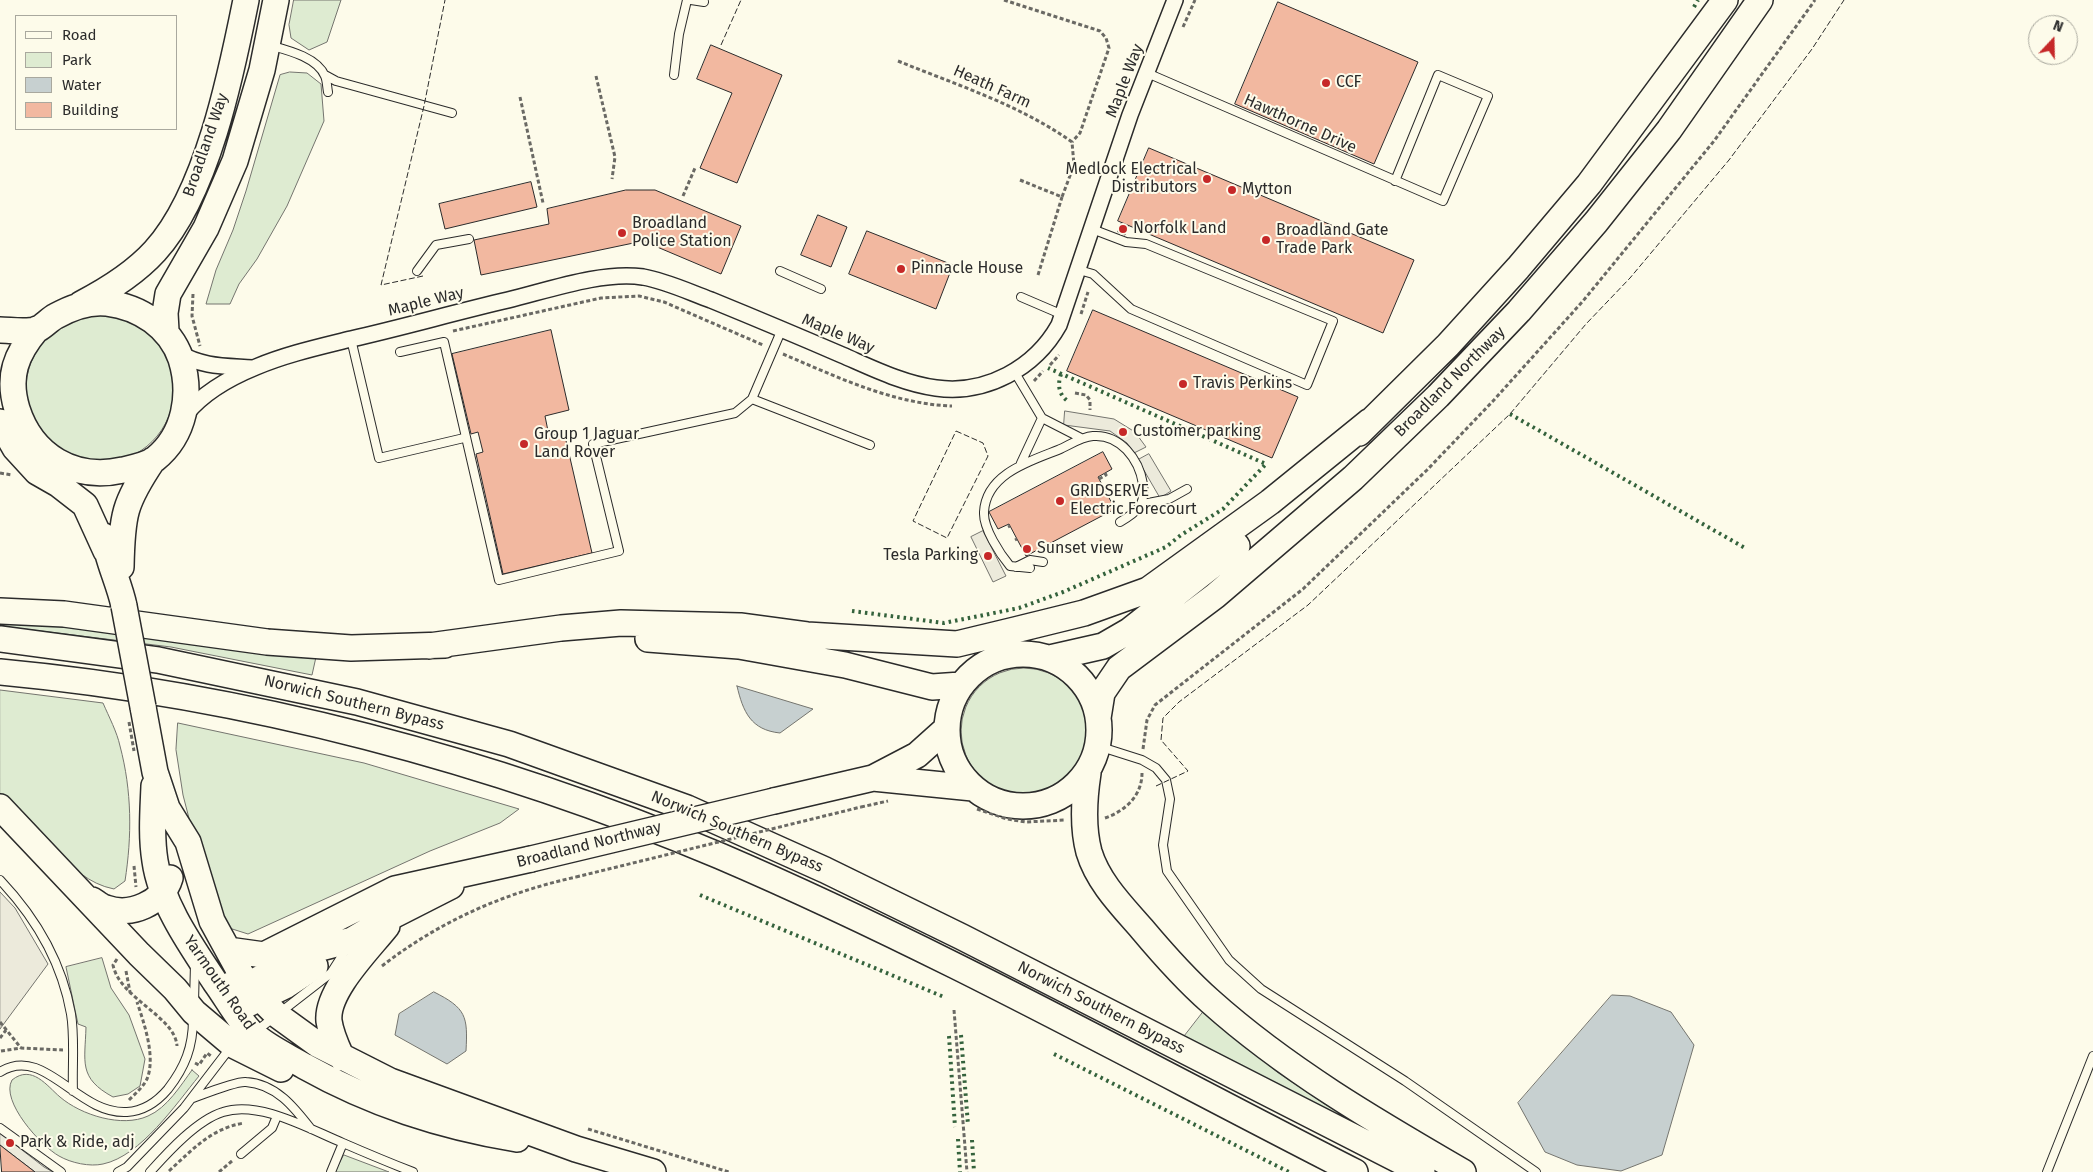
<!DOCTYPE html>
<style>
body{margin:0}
#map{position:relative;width:2093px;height:1172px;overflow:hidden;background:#fdfbea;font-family:"Fira Sans",sans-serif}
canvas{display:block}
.legend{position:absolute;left:15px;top:15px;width:162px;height:115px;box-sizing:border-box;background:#fdfbea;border:1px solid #a9a89e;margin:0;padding:6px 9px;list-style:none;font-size:15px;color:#2b2b2b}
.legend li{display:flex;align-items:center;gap:10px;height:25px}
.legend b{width:25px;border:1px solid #a9a89e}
.north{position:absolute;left:2028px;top:15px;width:50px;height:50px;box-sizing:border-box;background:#fdfbea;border:1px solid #a9a89e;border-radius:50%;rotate:21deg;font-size:14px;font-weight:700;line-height:20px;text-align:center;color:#2b2b2b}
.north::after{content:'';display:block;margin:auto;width:18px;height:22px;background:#c62828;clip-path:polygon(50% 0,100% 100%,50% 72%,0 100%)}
</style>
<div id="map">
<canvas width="2093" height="1172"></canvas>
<ul class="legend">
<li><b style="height:6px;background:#fdfbea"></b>Road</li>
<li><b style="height:14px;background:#deebd1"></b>Park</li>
<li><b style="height:14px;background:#c7d0d0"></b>Water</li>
<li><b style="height:14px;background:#f2b8a0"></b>Building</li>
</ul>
<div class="north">N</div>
</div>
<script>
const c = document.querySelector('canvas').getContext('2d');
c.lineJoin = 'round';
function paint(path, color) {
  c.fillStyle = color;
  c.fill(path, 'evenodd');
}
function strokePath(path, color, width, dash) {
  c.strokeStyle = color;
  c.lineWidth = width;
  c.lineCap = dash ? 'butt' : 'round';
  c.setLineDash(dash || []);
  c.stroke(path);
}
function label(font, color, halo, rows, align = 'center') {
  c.font = font + ' "Fira Sans",sans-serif';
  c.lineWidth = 4;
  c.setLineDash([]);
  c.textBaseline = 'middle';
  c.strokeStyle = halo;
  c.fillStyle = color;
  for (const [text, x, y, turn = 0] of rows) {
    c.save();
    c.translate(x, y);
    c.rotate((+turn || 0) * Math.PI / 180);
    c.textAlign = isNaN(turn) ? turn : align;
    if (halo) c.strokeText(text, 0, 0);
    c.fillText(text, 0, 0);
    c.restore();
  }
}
const green = new Path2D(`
 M294,0H341L327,42L309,50L291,38L289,25Z
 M290,72L307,73L321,84L324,121L287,206L257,259L239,284L230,304H206L216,270L233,230L246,191L280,75Z
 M26 389a74 74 0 1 1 148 0a74 74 0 1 1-148 0Z
 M0,619L86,627L316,657L312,675L171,647L0,626Z
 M961 731a63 63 0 1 1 126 0a63 63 0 1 1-126 0Z
 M0,690L103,703C109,717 117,732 120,746C132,791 132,836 125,881L114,889C63,879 43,820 0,794Z
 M178,723L364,763L519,809L500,823L430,851L248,934L226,927L209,896L183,795L176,750Z
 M102,958L111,988L129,1015L145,1059L140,1086L128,1094L113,1097C78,1078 85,1062 86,1027L78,1024L66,967Z
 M1204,1011L1277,1072L1325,1104L1402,1149L1183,1038Z
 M192,1070L199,1076C176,1104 141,1156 103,1164C90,1167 71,1163 59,1156C41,1146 0,1101 12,1080C32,1064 47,1086 60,1097C81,1115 122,1128 148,1116C167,1108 181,1085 192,1070Z
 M344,1155L389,1172H335Z`);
paint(green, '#deebd1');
strokePath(green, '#74746e', 1);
const parking = new Path2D(`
 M1065,411L1114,419L1135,432L1146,447L1134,453L1127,443L1110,431L1064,425Z
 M1149,454L1171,491L1160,498L1138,460Z
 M983,531L1006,576L993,582L971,537Z
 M0,892L15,908L48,964L0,1029Z
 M0,1133L44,1167L53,1172H35L0,1145Z`);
paint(parking, '#eceadb');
strokePath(parking, '#74746e', 1);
const water = new Path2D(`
 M737,686L813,709L780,733C751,730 743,712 737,686Z
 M434,992C466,1008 468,1016 466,1051L447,1064L395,1035L399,1014Z
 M1612,995L1630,996L1671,1012L1694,1045L1662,1155L1621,1171L1577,1165L1545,1152L1518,1103Z`);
paint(water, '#c7d0d0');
strokePath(water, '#74746e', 1);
const building = new Path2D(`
 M1278,2L1418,62L1374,164L1235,104Z
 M711,45L782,75L737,183L700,168L732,93L697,79Z
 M1149,148L1414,260L1383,333L1118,221Z
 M531,182L537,207L445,229L439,204Z
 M626,190H655L741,226L721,274L643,241L481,275L474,240L549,224L547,209Z
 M818,215L847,227L831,267L801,255Z
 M1121,224L1128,226L1125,235L1118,232Z
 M867,231L953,265L936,309L849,274Z
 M1093,310L1298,397L1272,458L1067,371Z
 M551,330L569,410L545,416L549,436L564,432L592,553L503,574L476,454L483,452L478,432L471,434L452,354Z
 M1103,452L1112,469L1098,477L1115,509L1026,556L1009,524L998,529L989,512Z
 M0,1145L5,1149L35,1172H2Z`);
paint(building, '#f2b8a0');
strokePath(building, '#2b2b2b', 1);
const service = new Path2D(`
 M691,0L704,2
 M269,45C287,50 317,57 325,76C327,80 327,87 328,92
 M1147,73L1161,79L1443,201L1488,96L1438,75L1395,181
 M325,75L336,81L452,113
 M674,75L679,34L687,0
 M1079,270L1093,274L1131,309L1307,385L1333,321L1146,244L1126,242L1092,229
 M417,271L436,245L469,239
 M780,271L821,289
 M1021,297L1063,315
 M351,339L379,458L464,438
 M400,352L444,342L499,580L619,551L593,444L735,413L752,399L782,329
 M1014,371L1042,418L1081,438
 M752,399L870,445
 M1021,463L1042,418
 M1143,504L1169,499L1187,489
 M1016,567L1030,560L1043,562
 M1030,568L1010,566C1000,554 983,528 984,512C986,474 1030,461 1058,450C1070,445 1080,437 1093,436C1120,434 1139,459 1143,484C1146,505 1137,512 1120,522
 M1098,746L1142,760L1156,768L1166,780L1170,799L1163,845L1167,871L1229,960L1261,989L1405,1081L1536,1172
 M0,880C35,917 62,963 71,1014C75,1038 72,1067 73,1091
 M194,1002L195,964
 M255,1032L331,973L347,948
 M0,1072C45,1044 77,1115 127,1112C144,1111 157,1102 168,1089C185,1067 193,1047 193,1019
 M193,1098C204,1094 236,1081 246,1082C276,1084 294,1107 311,1129
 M0,1128L61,1172
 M241,1154L272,1128L277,1116
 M118,1172L127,1167L184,1108L230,1048
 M150,1172C168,1152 197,1120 223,1112C259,1100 309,1129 343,1143C366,1153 390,1163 413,1172
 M331,1172L343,1143
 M2047,1172L2093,1056`);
const minor = new Path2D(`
 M179,353C202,367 225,366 252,368
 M186,414C204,392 229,378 256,367C287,354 319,347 351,339C404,327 456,312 508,300C549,290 602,271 643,277C666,281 689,292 711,300C755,318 798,336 842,355C872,368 904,384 936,388C986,395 1035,368 1059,325L1130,115L1175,0`);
const trunk = new Path2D(`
 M81,304C108,290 135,273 155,251C207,194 231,75 246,0
 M0,330C10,330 28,333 38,329C44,326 50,319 56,316C72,307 89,301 107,303C140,307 170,327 181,359C192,394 185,435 155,459C147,465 132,468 123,470C74,481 32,456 17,409C7,376 16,354 37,329
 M166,331L165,313L168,294L206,228L235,161L262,70L276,0
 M0,422L15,448L37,472L58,484L85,505L106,551
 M1359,433L1448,345L1518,268L1589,184L1725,0
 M104,536C107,560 119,582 124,606
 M121,567C122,515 124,503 153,460
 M0,611L64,614L267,642L351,648L445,645
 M0,639L158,660L357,702L509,744L687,808L825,870L962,937L1422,1172
 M648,639L739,646L845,665L932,687L961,685
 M429,646L561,628L621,623L740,626L807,635L957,644L1015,630L1084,613L1148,590L1270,502L1370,421
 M947 730a76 76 0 1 1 152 0a76 76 0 1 1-152 0Z
 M1050,658L1103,646L1129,631L1237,546
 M0,672C246,695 492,760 720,856C937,949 1145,1065 1355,1172
 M143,707L155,772L167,808L188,842L212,921L247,985L277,1015L317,1044L390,1081L576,1149L653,1172
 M1098,718L1102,693L1119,668L1215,596L1353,478L1438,396L1519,311L1596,222L1669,130L1760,0
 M1088,773C1084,799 1082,826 1089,852C1098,882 1122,906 1142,929C1163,954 1185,979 1210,1001C1286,1069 1375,1121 1463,1172
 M873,778L973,788
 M154,786C153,811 151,836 155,861C161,904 192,947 215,982C227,998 238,1020 253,1034C267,1047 287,1056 304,1066C372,1104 440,1126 517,1139
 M774,801L873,778L917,755L946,729
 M0,807L139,954L175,989L194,1012L233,1045L281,1069
 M92,900C97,903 101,907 106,908C130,917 163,903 170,878
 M228,950L264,955L395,889L531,859
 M232,984L247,985L317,949L352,940L396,914L451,886
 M246,1005L285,986L315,966
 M342,1058C336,1045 331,1035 329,1021C326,991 369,949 387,926`);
strokePath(service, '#2b2b2b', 10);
strokePath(minor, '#2b2b2b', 18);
strokePath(trunk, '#2b2b2b', 28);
strokePath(new Path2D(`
 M1004,0L1100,31L1106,38L1109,48L1080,133L1072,142
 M1183,27L1195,0
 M898,61C957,85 1020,105 1072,142L1074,165L1096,172
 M596,76L615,157L612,179
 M520,97L543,203
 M1020,180L1062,197L1074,165
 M683,196L695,168
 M1038,275L1062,197
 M193,294L192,316L200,346
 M1081,314L1088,292
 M453,331L601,298L639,296L664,302L763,345
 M783,354C837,377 893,404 952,406
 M1050,365L1059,355
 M1034,381L1043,371
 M1075,393L1086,395L1090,400V410
 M0,473L12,475
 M1099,479L1106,475L1105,473
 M1008,527L1010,526
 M1015,540L1017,539
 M1143,749L1147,720L1155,705L1303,589L1427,470L1493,401L1583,301L1714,141L1815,0
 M861,807L888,801
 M977,809L1007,819L1026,822L1066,820
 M1105,818C1125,811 1142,796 1142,773
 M134,866L136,887
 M117,959L113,965C120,999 175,1016 177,1046
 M382,966C440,921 504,893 576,877
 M126,971L130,992
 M954,1010L967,1172
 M0,1022L21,1048
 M0,1038L6,1030
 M1,1051L21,1048L63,1050
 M195,1063L199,1065L207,1053L211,1056
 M129,1100C136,1093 143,1087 147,1079C156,1057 144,1023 137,1002
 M588,1129L729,1172
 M169,1171C193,1149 212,1128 244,1123
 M219,1172L232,1161`), '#6a6964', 3, [4, 2.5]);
strokePath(service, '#fdfbea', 8);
strokePath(minor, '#fdfbea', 15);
strokePath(trunk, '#fdfbea', 25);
const trunkBridge = new Path2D(`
 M124,606L143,707
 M531,859L774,801`);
strokePath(trunkBridge, '#2b2b2b', 28, []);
strokePath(new Path2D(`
 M129,722L134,751
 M576,877L861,807`), '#6a6964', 3, [4, 2.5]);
strokePath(trunkBridge, '#fdfbea', 25);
strokePath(new Path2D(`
 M1694,7L1698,0
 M1061,374C1057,386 1059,395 1069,402
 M1510,414L1745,548
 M852,611L944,623L1019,608L1063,592L1166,547L1181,535L1223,509L1266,464L1048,368
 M700,895L944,997
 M961,1035L968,1125
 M949,1036L955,1127
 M1054,1054L1289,1172
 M958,1139L960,1172
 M972,1140L974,1172`), '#34623c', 4, [2.5, 4]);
strokePath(new Path2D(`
 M721,45L741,0
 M423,276L381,285L424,106L445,0
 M956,431L983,443L988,456L947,538L913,521Z
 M1156,786L1188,771L1161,740L1163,718L1179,702L1308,605L1510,414L1586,324L1630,278L1729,160L1812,49L1844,0`), '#2b2b2b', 1, [6, 2.5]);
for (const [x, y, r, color] of [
 [1326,83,5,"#c62828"],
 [1207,179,5,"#c62828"],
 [1232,190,5,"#c62828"],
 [1123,229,5,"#c62828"],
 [622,233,5,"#c62828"],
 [1266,240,5,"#c62828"],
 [901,269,5,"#c62828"],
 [1183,384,5,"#c62828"],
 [1123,432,5,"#c62828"],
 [524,444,5,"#c62828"],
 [1060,501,5,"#c62828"],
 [1027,549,5,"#c62828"],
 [988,556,5,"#c62828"],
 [10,1143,5,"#c62828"]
]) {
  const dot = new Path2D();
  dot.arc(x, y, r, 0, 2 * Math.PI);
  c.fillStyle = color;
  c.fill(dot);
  strokePath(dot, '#fdfbea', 2);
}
label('16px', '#2b2b2b', '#fdfbea', [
 ["Maple Way",1125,81,-69],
 ["Heath Farm",992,87,24],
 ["Hawthorne Drive",1300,124,24],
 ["Broadland Way",206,145,-71],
 ["Maple Way",426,302,-14],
 ["Maple Way",838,334,23],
 ["Broadland Northway",1450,382,-45],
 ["Norwich Southern Bypass",354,703,14],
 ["Norwich Southern Bypass",737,832,23],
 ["Broadland Northway",589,845,-14],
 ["Yarmouth Road",219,983,55],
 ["Norwich Southern Bypass",1101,1008,27]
]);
label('16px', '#2b2b2b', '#fdfbea', [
 ["CCF",1336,83],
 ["Medlock Electrical",1197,170,"right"],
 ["Distributors",1197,188,"right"],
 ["Mytton",1242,190],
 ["Broadland",632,224],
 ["Police Station",632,242],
 ["Norfolk Land",1133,229],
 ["Broadland Gate",1276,231],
 ["Trade Park",1276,249],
 ["Pinnacle House",911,269],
 ["Travis Perkins",1193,384],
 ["Customer parking",1133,432],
 ["Group 1 Jaguar",534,435],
 ["Land Rover",534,453],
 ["GRIDSERVE",1070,492],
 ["Electric Forecourt",1070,510],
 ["Sunset view",1037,549],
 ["Tesla Parking",978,556,"right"],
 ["Park & Ride, adj",20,1143]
], 'left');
</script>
